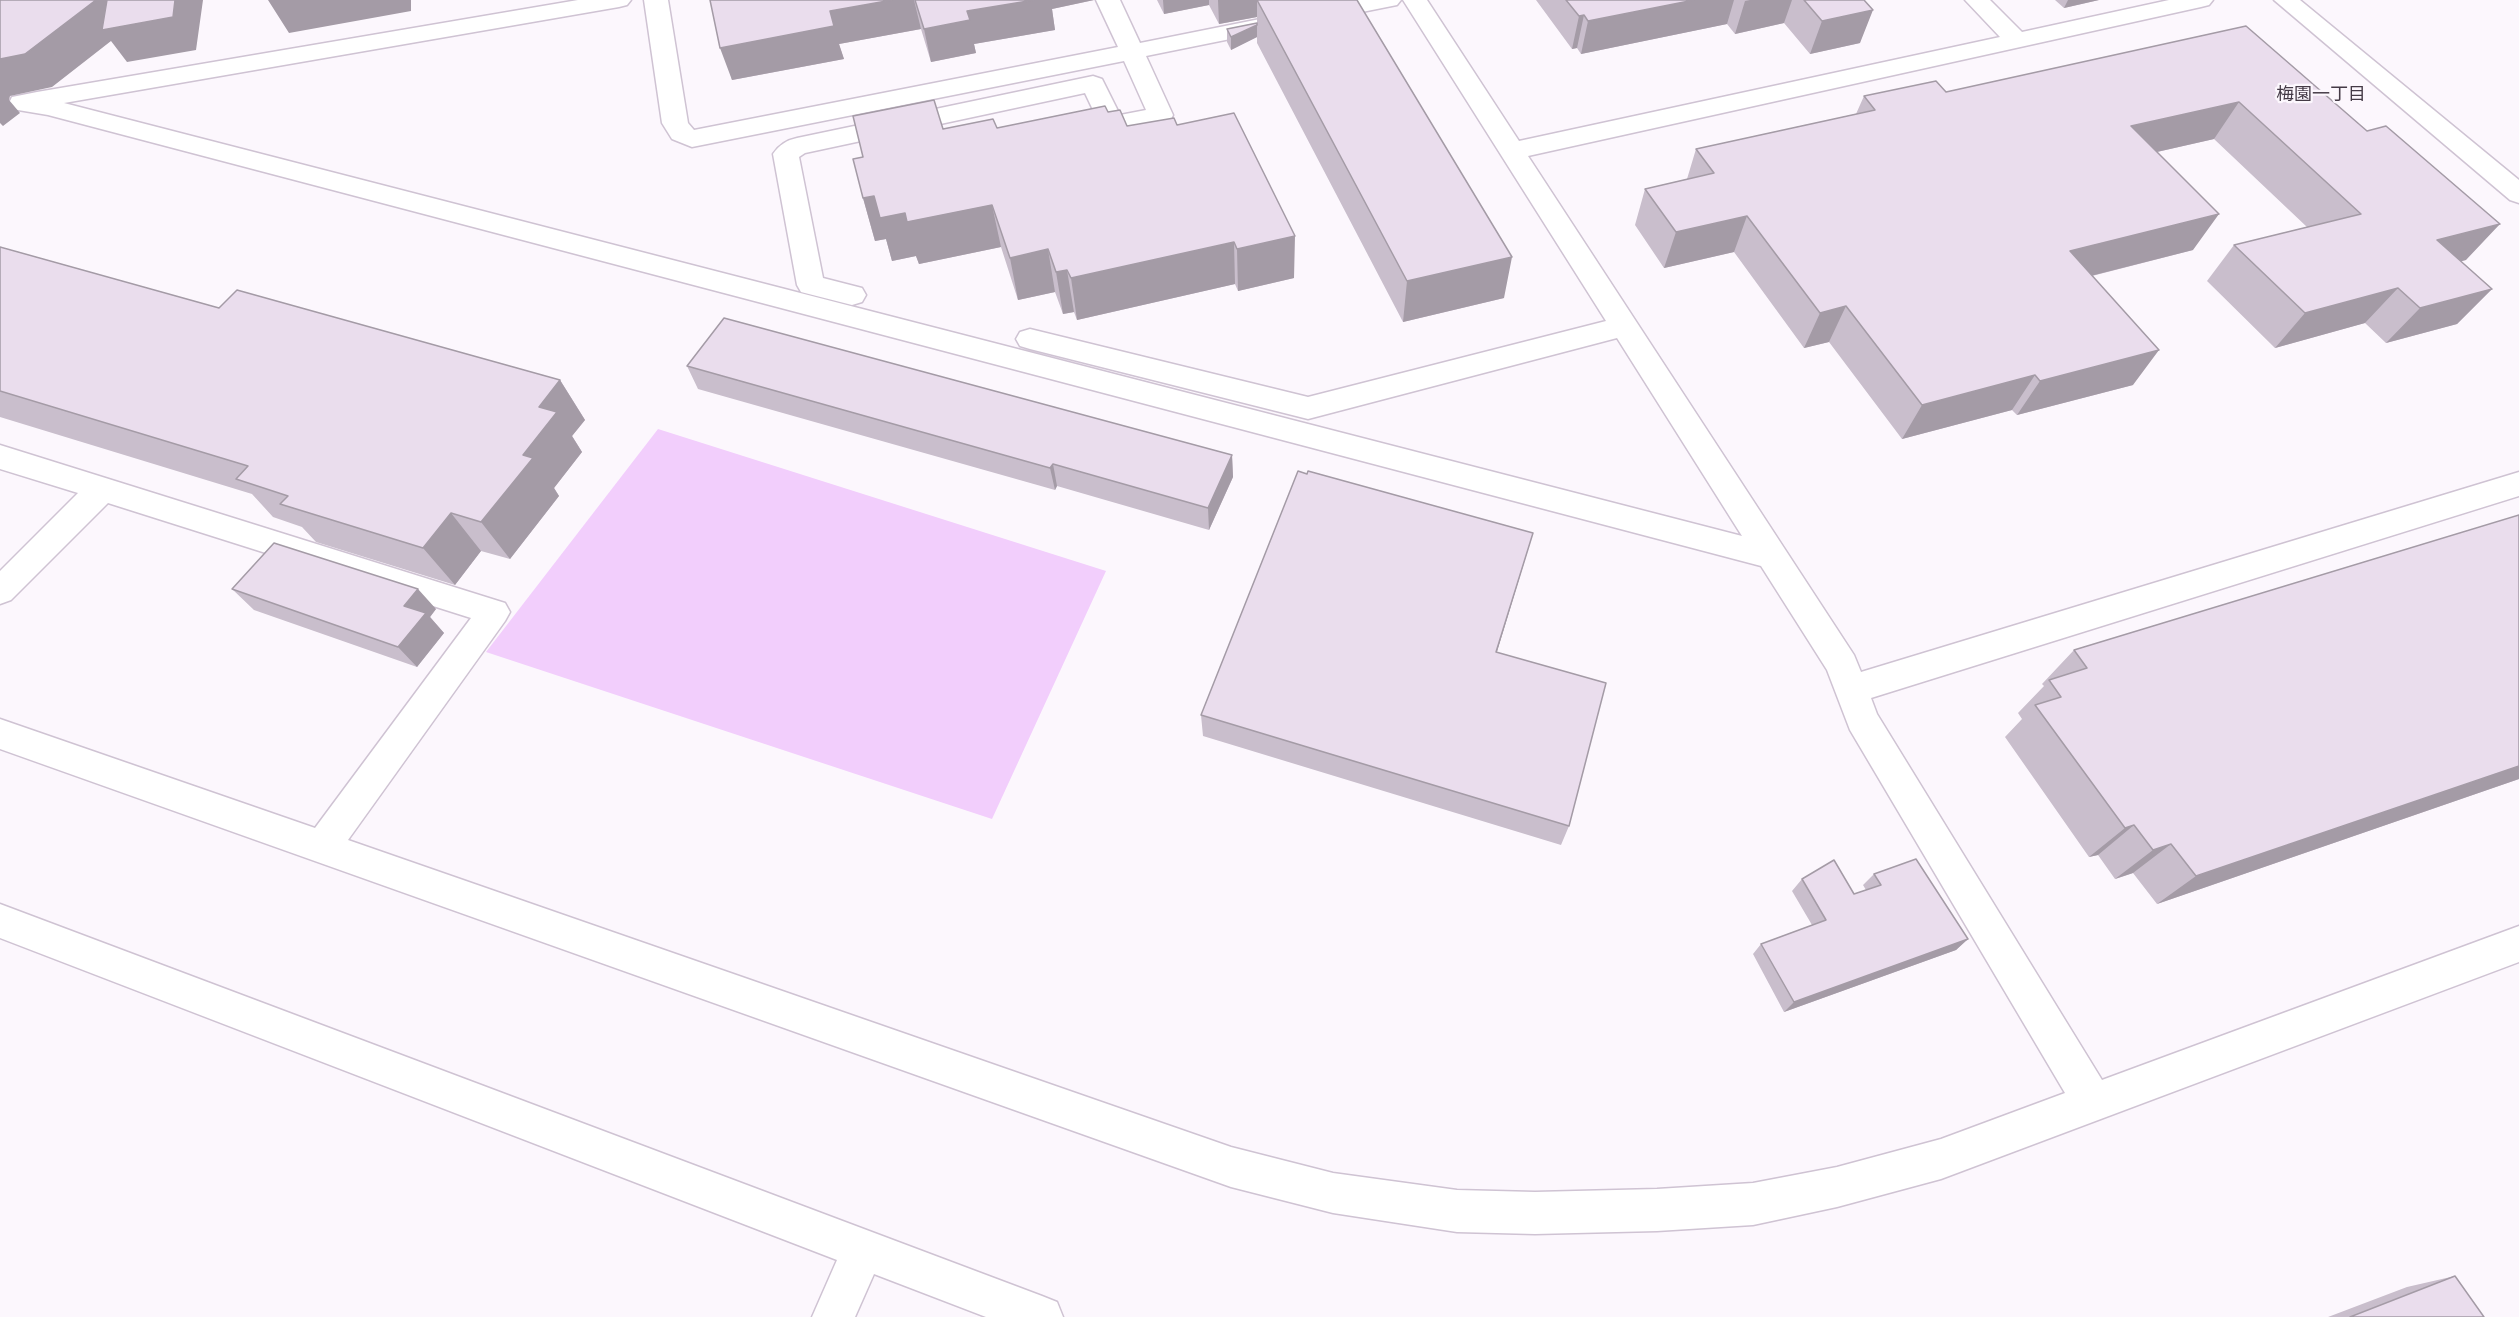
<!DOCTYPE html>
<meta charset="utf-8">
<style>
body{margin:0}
canvas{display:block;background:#fcf7fd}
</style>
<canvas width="2519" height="1317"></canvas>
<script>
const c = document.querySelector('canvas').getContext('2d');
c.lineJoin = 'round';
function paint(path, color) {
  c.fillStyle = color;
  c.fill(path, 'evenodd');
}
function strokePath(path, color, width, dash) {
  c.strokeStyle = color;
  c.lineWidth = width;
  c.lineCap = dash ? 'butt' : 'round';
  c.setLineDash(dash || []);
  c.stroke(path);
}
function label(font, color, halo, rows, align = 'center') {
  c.font = font + ' Commissioner,"Noto Sans JP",sans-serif';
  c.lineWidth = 4.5;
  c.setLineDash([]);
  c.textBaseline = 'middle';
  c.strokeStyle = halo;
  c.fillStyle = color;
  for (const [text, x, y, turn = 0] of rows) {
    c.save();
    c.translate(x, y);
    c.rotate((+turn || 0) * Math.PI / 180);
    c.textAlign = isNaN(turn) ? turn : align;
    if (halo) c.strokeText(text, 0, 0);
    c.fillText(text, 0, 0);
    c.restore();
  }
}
paint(new Path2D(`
 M658,429L1106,571L992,819L486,652Z`), '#f2cefc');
const minor = new Path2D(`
 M578,0H631L627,5L619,7L64,103L1742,536L1617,338L1308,419L1030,349L1020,346L1016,339L1020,332L1030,329L1308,397L1606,321L1403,0H1427L1519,141L2000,37L1965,0H1990L2022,32L2169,0H2213L2209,5L2201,7L1528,156L1854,655L1861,672L2519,472V496L1871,698L1877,714L2102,1080L2519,926V962L1941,1179L1837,1207L1753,1225L1657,1231L1535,1234L1457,1232L1333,1213L1231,1187L0,749V719L315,828L471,618L108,503L11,600L0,604V571L78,493L0,469V445L505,603L510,612L505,621L348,840L1231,1147L1333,1173L1457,1190L1535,1192L1657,1189L1753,1183L1837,1167L1941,1139L2065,1093L1850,730L1827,670L1761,566L48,115L12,109L9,103L12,97L37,92Z
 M644,0H668L688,123L694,130L1118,47L1096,0H1120L1140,43L1270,17L1278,19L1282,24L1278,29L1270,31L1146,56L1173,115L1170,121L1112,133L1103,131L1085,93L805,153L799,157L823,278L862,288L866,295L862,302L852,305L801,292L797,285L773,154C779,145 787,140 797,138L1093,76L1102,79L1120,115L1146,110L1124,61L692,147L672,139L662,123Z
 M1353,0H1401L1397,5L1317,21L1309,19L1305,14L1309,9Z
 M2274,0H2300L2519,180V203L2510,200Z
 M0,904L1042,1296L1057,1302L1063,1317H986L874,1274L855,1317H812L837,1260L0,938Z`);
strokePath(minor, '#cfc3d3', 3);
paint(minor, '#fff');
paint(new Path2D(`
 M710,0H1094L1052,9L1055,30L974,44L976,53L931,62L921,29L839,44L844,59L732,80Z
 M1157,0H1357L1504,298L1403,322L1257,43V37L1231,50L1227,42V29L1257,23V17L1219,24L1209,5L1164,14Z
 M1536,0H1864L1860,43L1810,54L1784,23L1735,34L1727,24L1581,54L1577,48L1572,49Z
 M2055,0H2099L2064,8Z
 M2246,26L2466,260L2460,261L2492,289L2457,324L2386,343L2365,323L2275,348L2207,281L2234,245L2307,227L2214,139L2157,152L2193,250L2092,276L2133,385L2017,415L2012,410L1902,439L1829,342L1804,348L1734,252L1664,268L1635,225L1645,189L1687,179L1696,149L1856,114L1864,96L1946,92Z
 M1108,112L1127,126L1177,125L1294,278L1238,291L1235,284L1077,320L1074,312L1063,314L1055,292L1018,300L1001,247L919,264L916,256L892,261L886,239L875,241L863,198V157L943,129L997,128Z
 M0,247L219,308L560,380L585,420L572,436L582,452L554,488L559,496L510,559L481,551L455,585L316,542L302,527L273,517L252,494L0,417Z
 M687,366L1232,455L1233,477L1209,530L1057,486L1055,490L698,389Z
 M1533,533L1497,652L1569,826L1561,845L1203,736L1201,715Z
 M232,589L436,609L430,617L444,633L417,667L254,610Z
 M2074,650L2519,779L2157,904L2133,873L2115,879L2098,855L2089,857L2005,737L2022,719L2018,713L2044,686L2042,684Z
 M1874,874L1968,939L1956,950L1784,1012L1753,954L1761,944L1812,925L1792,891L1802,879L1854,894L1866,890L1863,885Z
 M2455,1276L2484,1317H2328L2407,1287Z`), '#c9becc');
paint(new Path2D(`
 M96,0H203L196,50L127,62L111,41L52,87L10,96L9,100L20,113L3,126L0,123V59Z
 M268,0H411V11L289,33Z
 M892,0H914L921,29L839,44L844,59L732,80L720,48L830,11Z
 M1034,0H1094L1052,9L1055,30L974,44L976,53L931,62L924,29L967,11Z
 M1163,0H1209V5L1164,14Z
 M1218,0H1257V17L1219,24Z
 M1694,0H1734L1727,24L1581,54L1588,21Z
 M1750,0H1792L1784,23L1735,34L1745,1Z
 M2068,0H2099L2064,8Z
 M1873,10L1860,43L1810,54L1822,21Z
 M1584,15L1577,48L1572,49L1579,16Z
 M1257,25V37L1231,50V37Z
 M2239,102L2214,139L2108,163L2131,126Z
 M874,196L992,205L1001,247L919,264L916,256L892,261L886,239L875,241L863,198Z
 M2219,214L2193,250L2047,287L2070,251Z
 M1747,216L1734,252L1664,268L1676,232Z
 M2500,224L2466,260L2404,276L2437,240Z
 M1295,236L1294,278L1238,291L1237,249Z
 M1234,242L1235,284L1077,320L1071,278Z
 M1048,249L1055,292L1018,300L1010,258Z
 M1512,257L1504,298L1403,322L1407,281Z
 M1067,270L1074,312L1063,314L1056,272Z
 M2398,288L2365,323L2275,348L2305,313Z
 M2492,289L2457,324L2386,343L2420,308Z
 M1846,306L1829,342L1804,348L1820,313Z
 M2159,350L2133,385L2017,415L2040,381Z
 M2035,375L2012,410L1902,439L1922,405Z
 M560,380L585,420L572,436L582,452L554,488L559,496L510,559L481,522L523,455L539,407Z
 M1232,455L1233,477L1209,530L1208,508Z
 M1053,464L1057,486L1055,490L1050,468Z
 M451,513L481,551L455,585L423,548Z
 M1533,533L1526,556L1490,674L1496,652Z
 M418,589L436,609L430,617L444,633L417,667L398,647L404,606Z
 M2519,766V779L2157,904L2196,876Z
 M2134,825L2098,855L2089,857L2125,828Z
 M2171,844L2133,873L2115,879L2153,850Z
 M1968,939L1956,950L1784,1012L1794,1002Z`), '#a49ba6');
const building = new Path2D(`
 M0,0H96L25,54L0,59Z
 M107,0H175L173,17L102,30Z
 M710,0H892L830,11L834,26L720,48Z
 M915,0H1034L967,11L970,20L924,29Z
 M1257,0H1357L1512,257L1407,281Z
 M1566,0H1694L1588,21L1584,15L1579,16Z
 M1804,0H1864L1873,10L1822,21Z
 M1257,23V25L1231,37L1227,29Z
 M2246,26L2367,131L2386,126L2500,224L2437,240L2492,289L2420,308L2398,288L2305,313L2234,245L2361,214L2239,102L2131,126L2219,214L2070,251L2159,350L2040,381L2035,375L1922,405L1846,306L1820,313L1747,216L1676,232L1645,189L1714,173L1696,149L1875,110L1864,96L1936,81L1946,92Z
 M934,100L943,129L993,119L997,128L1105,106L1108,112L1120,110L1127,126L1174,118L1177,125L1234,113L1295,236L1237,249L1234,242L1071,278L1067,270L1056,272L1048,249L1010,258L992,205L907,222L905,213L880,218L874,196L863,198L853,159L863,157L853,116Z
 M0,247L219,308L237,290L560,380L539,407L557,412L523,455L533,458L481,522L451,513L423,548L280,504L288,496L236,479L248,466L0,391Z
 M724,318L1232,455L1208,508L1053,464L1050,468L687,366Z
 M1298,471L1307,474L1308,471L1533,533L1496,652L1606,683L1569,826L1201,715Z
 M2519,515V766L2196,876L2171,844L2153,850L2134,825L2125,828L2035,705L2061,697L2049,680L2087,668L2074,650Z
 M274,543L418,589L404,606L426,613L398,647L232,589Z
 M1916,859L1968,939L1794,1002L1761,944L1826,920L1802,879L1834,860L1854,894L1881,885L1874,874Z
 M2455,1276L2484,1317H2350Z`);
paint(building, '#eadded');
strokePath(building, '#a49ba6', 1.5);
label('18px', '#443a46', '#fcf7fd', [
 ["梅園一丁目",2321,94]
]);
</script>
